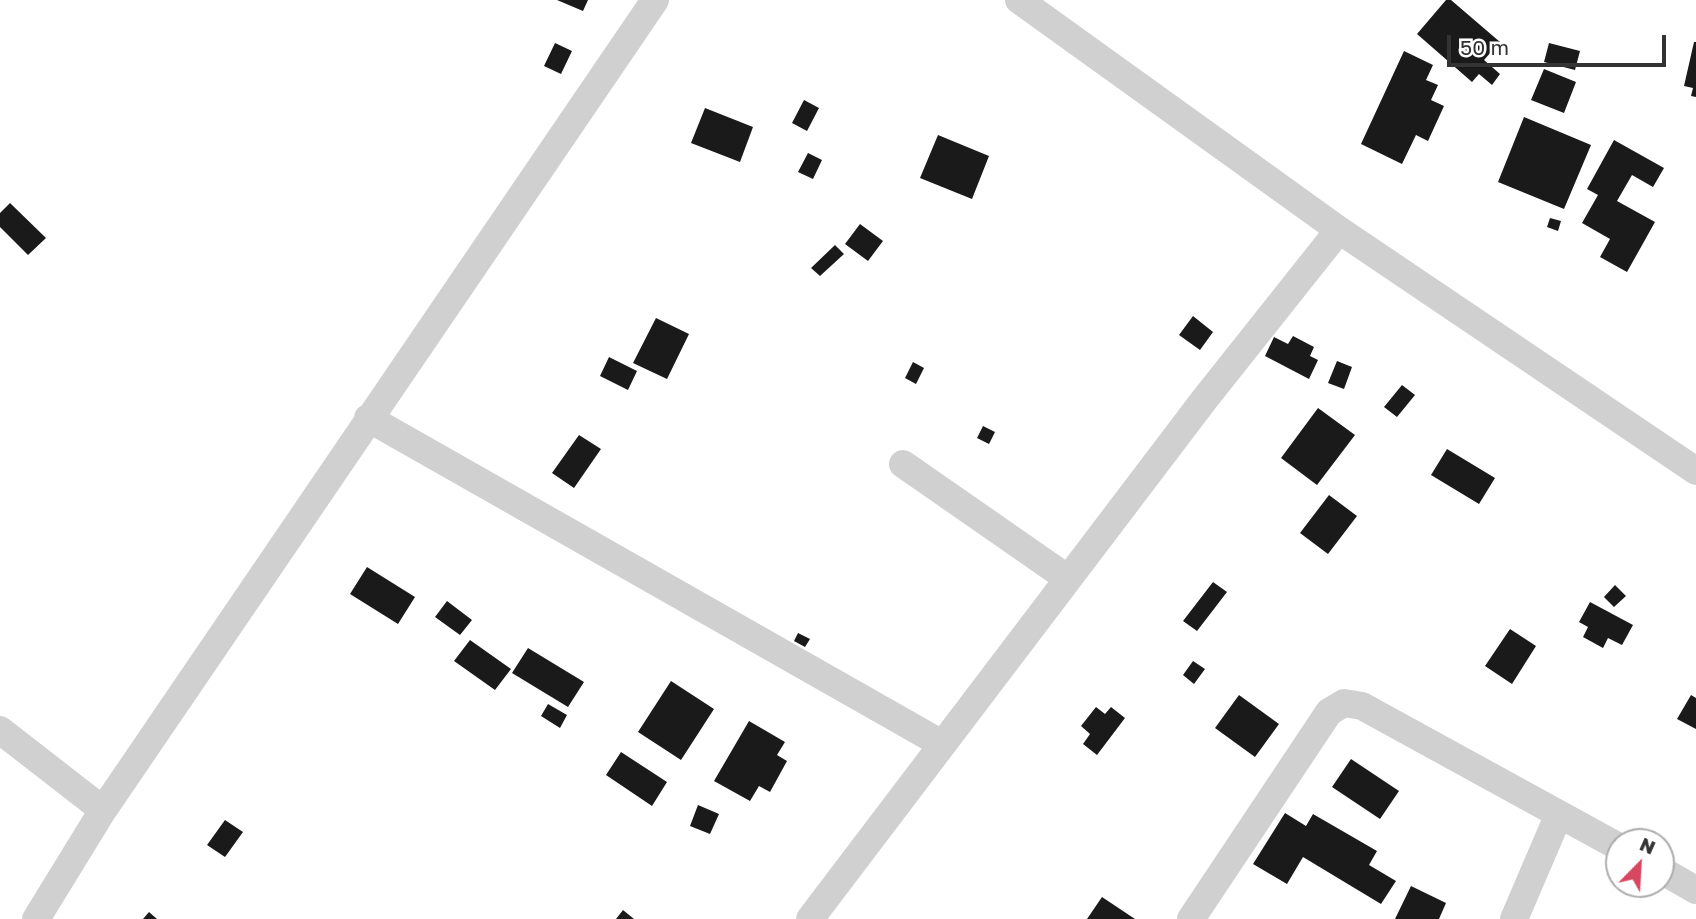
<!DOCTYPE html>
<style>
body{margin:0}
#map{position:relative;width:1696px;height:919px;overflow:hidden;background:#fff;font-family:"Golos Text",sans-serif}
canvas{display:block}
.north{position:absolute;left:1605px;top:828px;width:70px;height:70px;box-sizing:border-box;background:#fff;border:2px solid #adadad;border-radius:50%;rotate:24deg;font-size:19px;font-weight:700;line-height:28px;text-align:center;color:#333}
.north::after{content:'';display:block;margin:auto;width:24px;height:32px;background:#d64860;clip-path:polygon(50% 0,100% 100%,50% 72%,0 100%)}
.scale{position:absolute;left:1447px;top:35px;width:219px;height:32px;box-sizing:border-box;border:4px solid #333;border-top:0;padding-left:9px;font-size:21px;line-height:24px;white-space:nowrap;color:#333;-webkit-text-stroke:5px #fff;paint-order:stroke}
</style>
<div id="map">
<canvas width="1696" height="919"></canvas>
<div class="north">N</div>
<div class="scale">50 m</div>
</div>
<script>
const c = document.querySelector('canvas').getContext('2d');
c.lineJoin = 'round';
function paint(path, color) {
  c.fillStyle = color;
  c.fill(path, 'evenodd');
}
function strokePath(path, color, width, dash) {
  c.strokeStyle = color;
  c.lineWidth = width;
  c.lineCap = dash ? 'butt' : 'round';
  c.setLineDash(dash || []);
  c.stroke(path);
}
paint(new Path2D(`
 M557,0H588L583,11Z
 M1446,0H1451L1500,42L1484,60L1500,74L1492,85L1479,74L1472,82L1417,34Z
 M1694,42H1696V97L1691,96L1693,88L1684,86Z
 M555,43L572,51L561,74L544,66Z
 M1549,43L1580,51L1575,70L1544,62Z
 M1404,51L1433,65L1426,80L1438,85L1431,100L1444,106L1428,141L1416,135L1402,164L1361,144Z
 M1544,69L1576,82L1564,113L1531,100Z
 M804,100L819,108L807,131L792,123Z
 M705,108L753,127L740,162L691,143Z
 M1524,117L1591,145L1564,209L1498,182Z
 M938,135L989,156L972,199L920,178Z
 M1614,140L1664,168L1653,187L1632,175L1617,201L1655,222L1627,272L1600,257L1610,239L1582,223L1598,195L1587,189Z
 M808,153L822,160L813,179L798,172Z
 M10,203L46,238L28,255L0,227V213Z
 M1550,218L1561,221L1558,231L1547,227Z
 M860,224L883,241L868,261L845,244Z
 M835,245L844,254L820,276L811,268Z
 M1193,316L1213,332L1200,350L1179,335Z
 M656,318L689,334L667,379L633,363Z
 M1293,336L1314,347L1310,356L1318,360L1309,379L1265,356L1274,337L1288,344Z
 M609,357L637,371L628,390L600,376Z
 M1337,361L1352,367L1344,389L1328,383Z
 M913,362L924,368L916,384L905,378Z
 M1402,385L1415,395L1397,417L1384,407Z
 M1318,408L1355,435L1317,485L1281,458Z
 M983,426L995,432L989,444L977,438Z
 M579,435L601,449L574,488L552,473Z
 M1447,449L1495,478L1479,504L1431,475Z
 M1329,495L1357,516L1328,554L1300,533Z
 M367,567L415,597L398,624L350,594Z
 M1213,582L1227,592L1197,631L1183,621Z
 M1615,585L1626,596L1614,607L1604,597Z
 M447,601L472,620L460,635L435,617Z
 M1590,602L1633,625L1622,645L1608,638L1603,648L1583,637L1588,627L1579,622Z
 M1510,629L1536,646L1512,684L1485,666Z
 M798,633L810,639L805,647L794,641Z
 M470,640L511,669L495,690L454,661Z
 M528,648L584,682L568,707L512,673Z
 M1193,661L1205,669L1194,684L1183,675Z
 M671,681L714,709L681,760L638,732Z
 M1239,695L1279,724L1255,757L1215,728Z
 M1691,695L1696,698V729L1677,719Z
 M548,704L567,715L560,728L541,716Z
 M1096,707L1105,714L1111,707L1125,718L1097,755L1083,744L1090,734L1081,726Z
 M749,721L785,742L777,755L787,761L770,792L759,786L750,801L714,781Z
 M621,752L667,782L652,806L606,775Z
 M1351,759L1399,791L1380,819L1332,787Z
 M698,805L719,814L710,834L690,826Z
 M1285,813L1306,826L1313,814L1377,851L1369,865L1396,881L1381,904L1303,857L1287,884L1253,864Z
 M225,820L243,832L225,857L207,845Z
 M1411,886L1446,903L1439,919H1395Z
 M1102,897L1135,919H1087Z
 M623,910L634,919H616Z
 M149,912L157,919H143Z`), '#1a1a1a');
strokePath(new Path2D(`
 M1019,0L1339,230
 M368,418L942,744
 M903,464L1067,578
 M0,730L103,810
 M1661,870L1696,890
 M36,919L103,810L655,0
 M810,919L1204,400L1339,230L1696,471
 M1191,919L1329,712L1344,703L1362,706L1619,847
 M1514,919L1559,814`), '#d0d0d0', 28);
</script>
